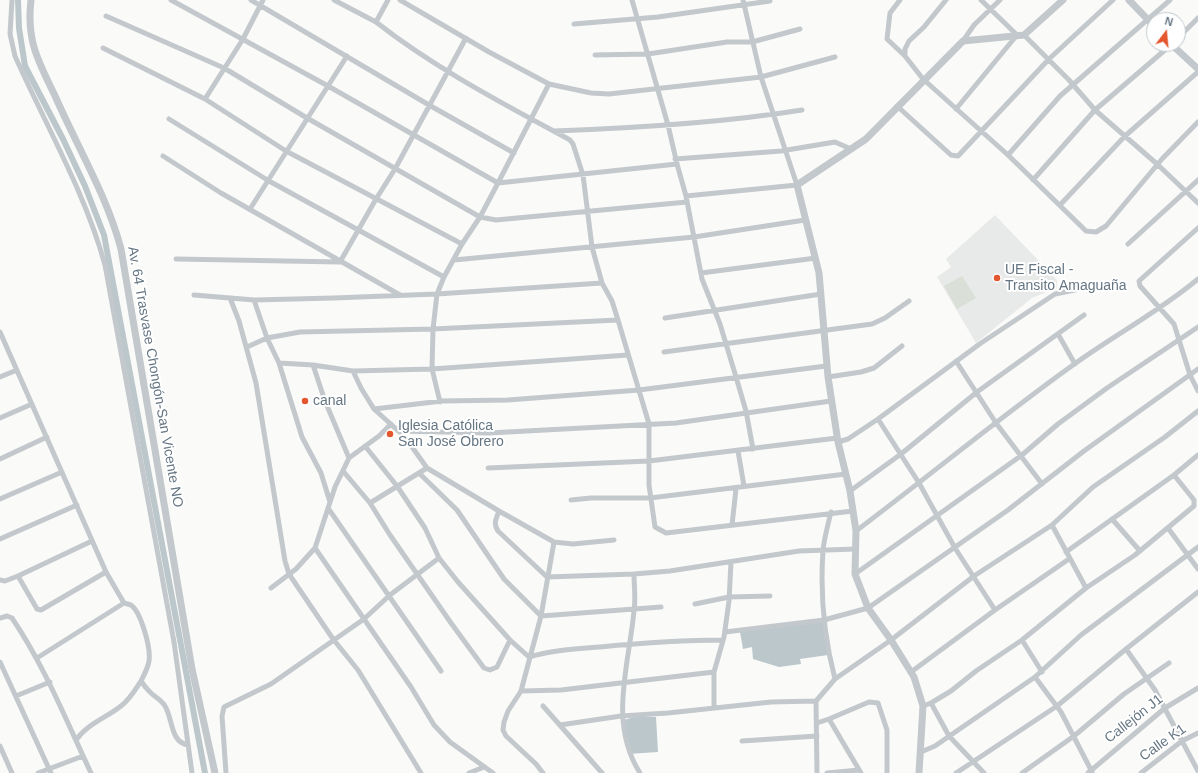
<!DOCTYPE html>
<meta charset="utf-8">
<style>
body{margin:0}
#map{position:relative;width:1198px;height:773px;overflow:hidden;background:#fafaf8;font-family:Arial,sans-serif}
canvas{display:block}
.north{position:absolute;left:1146px;top:12px;width:40px;height:40px;box-sizing:border-box;background:#fff;border:1px solid #c1c8cd;border-radius:50%;rotate:16deg;font-size:11px;font-weight:700;line-height:16px;text-align:center;color:#657683}
.north::after{content:'';display:block;margin:auto;width:14px;height:18px;background:#e4572e;clip-path:polygon(50% 0,100% 100%,50% 72%,0 100%)}
</style>
<div id="map">
<canvas width="1198" height="773"></canvas>
<div class="north">N</div>
</div>
<script>
const c = document.querySelector('canvas').getContext('2d');
c.lineJoin = 'round';
function paint(path, color) {
  c.fillStyle = color;
  c.fill(path, 'evenodd');
}
function strokePath(path, color, width, dash) {
  c.strokeStyle = color;
  c.lineWidth = width;
  c.lineCap = dash ? 'butt' : 'round';
  c.setLineDash(dash || []);
  c.stroke(path);
}
function label(font, color, halo, rows, align = 'center') {
  c.font = font + ' Arial,sans-serif';
  c.lineWidth = 4;
  c.setLineDash([]);
  c.textBaseline = 'middle';
  c.strokeStyle = halo;
  c.fillStyle = color;
  for (const [text, x, y, turn = 0] of rows) {
    c.save();
    c.translate(x, y);
    c.rotate((+turn || 0) * Math.PI / 180);
    c.textAlign = isNaN(turn) ? turn : align;
    if (halo) c.strokeText(text, 0, 0);
    c.fillText(text, 0, 0);
    c.restore();
  }
}
paint(new Path2D(`
 M995,215L1057,280V288L1032,298L976,343L937,277L951,267L946,259Z`), '#e8e9e9');
paint(new Path2D(`
 M962,276L976,298L957,309L944,286Z`), '#dadfd7');
paint(new Path2D(`
 M823,622L828,655L800,659L801,664L779,667L753,659L752,647L743,649L740,632Z
 M634,717H656L658,752L628,754L624,720Z`), '#bbc7cb');
strokePath(new Path2D(`
 M18,0L19,28L25,66L63,139L85,186L104,235L205,773`), '#bbc7cb', 6);
strokePath(new Path2D(`
 M12,0L10,34L15,56C46,126 85,192 105,265L174,642L192,773
 M171,0L328,86L498,183L480,217L462,244L444,277L437,294L433,329L432,369L440,402
 M251,0L429,105L514,153
 M334,0L376,22
 M388,0L376,22C436,69 504,104 570,140L573,144L583,175L592,247L602,283L612,301L618,320L649,424V485L655,527L666,533L853,511
 M400,0L489,52L549,84L591,93L609,94L761,77L835,57
 M632,0L668,125L677,164L686,196L702,279L720,324L736,377L746,411L753,449
 M900,0L890,13L887,39L905,56L923,79L1008,155L1086,231L1096,232L1106,226L1162,159L1198,122
 M106,16L224,68L307,118L480,217L496,220L687,202
 M574,24L658,17L770,1
 M1024,35L1069,80L1095,110L1157,164L1198,203
 M1178,38L1198,18
 M963,41L974,25L1000,0
 M103,48L205,99L286,151L462,244
 M595,55L648,54L727,42H752L800,29
 M905,56V49L909,41L924,27L946,0
 M205,99L243,39L263,0
 M897,106L951,155L958,156L1049,59L1113,0
 M956,109L1017,35L981,0
 M169,119L269,181L444,277
 M554,131C637,128 721,123 802,110
 M1008,155L1060,96L1170,0
 M163,156L221,193L400,295
 M675,159L781,151L835,142L851,149
 M1033,180L1095,110L1172,44
 M498,183L677,164
 M498,183L549,84
 M686,196L797,185L761,77L743,0
 M1060,205L1125,136L1198,72
 M250,209L347,56
 M1198,228L1139,281L1140,286L1174,324L1190,375L1198,391
 M1128,244L1198,180
 M176,259L340,262L376,199L395,169L466,38
 M454,260L694,237L805,220
 M701,273L816,258
 M194,295L254,300L334,298L437,294L602,283
 M230,298L239,321L256,383L285,561L289,574L333,639L358,670L421,773
 M254,300L267,338L279,363L302,437L321,473L330,502
 M665,318L821,294
 M0,332L106,572L124,603
 M1058,334L1075,364
 M247,347L267,338L300,332L433,329L618,320
 M664,352L872,324L885,318L909,301
 M956,361L996,423L1042,484
 M279,363L313,365L353,371L432,369L628,355
 M313,365L325,401L349,458
 M353,371L361,388L374,409L405,437L427,468L499,511L554,542L573,544L614,540
 M0,377L17,370
 M828,377L861,372L874,368L902,346
 M374,409L442,401L508,400L639,390L826,366
 M0,418L32,404
 M878,419L919,483L955,548L995,610
 M398,431L489,433L676,423L831,401
 M838,442L848,439L878,419L981,343L1055,294L1075,290
 M365,446L397,486L425,528L439,558L458,582L510,640L529,657C552,650 576,649 600,647C641,643 682,640 723,640
 M738,451L744,486
 M0,459L47,437
 M488,468L649,461L837,438
 M343,471L370,503L390,535L451,623L484,668L490,670L497,667L510,640
 M419,473L457,510L504,579L541,616L521,691L508,711L504,722L503,730L506,736L536,764L543,773
 M850,491L901,454L977,392L1084,315
 M0,499L62,472
 M571,500L591,498H650L846,474
 M370,503L427,468
 M328,508L441,671
 M499,511C496,519 493,524 498,531L547,577L634,574C634,586 636,599 634,611C629,665 608,723 640,773
 M831,512C828,525 824,538 823,551C820,594 824,637 835,679
 M1112,519L1140,551
 M732,525L736,489
 M1052,525L1086,588
 M1168,528L1198,569
 M856,531C929,476 999,418 1073,365C1114,335 1159,312 1198,279
 M0,539L77,505
 M554,542L541,616L661,607
 M315,548L411,687L434,725L450,742L493,773
 M1066,552L1174,475L1198,455
 M634,574L670,571L799,551L855,549
 M855,574L1022,455L1058,424L1107,388L1198,327
 M18,576L37,609L41,610L106,572
 M0,580L5,581L18,576L92,541
 M271,588L296,569L315,548L335,487L349,458L379,436L391,424
 M695,604L729,597L770,596
 M0,618L7,616L12,618C45,667 66,720 91,773
 M725,632L824,620L868,608L1008,510L1084,451L1198,369
 M1022,640L1042,672
 M1126,649L1198,592
 M37,658L124,603L131,605C141,612 151,648 149,661C148,668 144,675 141,681C143,684 146,688 149,691C154,697 161,699 165,706C173,719 170,742 188,745
 M0,662L51,773
 M911,672L995,610L1069,559
 M1035,677L1061,712L1092,772
 M521,691L561,690L714,672
 M16,696L50,682
 M816,701L835,679L891,640L974,576L1052,525L1093,487L1165,437L1198,411
 M931,703L951,691L976,671L1022,640L1086,588L1135,555L1194,506V500L1174,475
 M543,706L602,773
 M923,706L931,703L949,736L984,773
 M714,708V672L724,637L729,601L731,562
 M829,719L869,702L878,703L887,730V773
 M817,723L829,719L861,773
 M560,725L621,716L668,713L771,702L816,701L817,773
 M76,740C87,724 106,718 121,706C130,699 135,690 141,681
 M742,741L817,736
 M0,746L12,773
 M921,752L935,746L1035,677L1081,635L1198,547
 M38,773L83,756
 M226,773L222,716L224,707L271,684L364,619L390,595L439,558
 M469,773L484,767
 M827,773L859,770
 M956,773L1057,706L1126,649L1155,690L1198,771
 M1022,773L1074,736L1124,694L1169,663
 M1088,773L1165,708L1198,688
 M1141,773L1182,741L1198,733`), '#c3c8cc', 5);
strokePath(new Path2D(`
 M31,0C26,42 39,62 56,98C78,148 107,196 121,249L192,669L215,773
 M1129,0L1154,26
 M1171,44L1198,69
 M919,773L923,706L914,677L891,640L868,608L855,574L856,531L850,491L838,442L828,377L819,273L797,185L866,139L963,41L1024,35L1063,0`), '#c3c8cc', 7);
for (const [x, y, r, color] of [
 [997,278,4,"#e4572e"],
 [305,401,4,"#e4572e"],
 [390,434,4,"#e4572e"]
]) {
  const dot = new Path2D();
  dot.arc(x, y, r, 0, 2 * Math.PI);
  c.fillStyle = color;
  c.fill(dot);
  strokePath(dot, '#fff', 1.5);
}
label('14px', '#657683', '#fff', [
 ["UE Fiscal -",1005,270],
 ["Transito Amaguaña",1005,286],
 ["canal",313,401],
 ["Iglesia Católica",398,426],
 ["San José Obrero",398,442]
], 'left');
label('14px', '#657683', '#fff', [
 ["Av. 64 Trasvase Chongón-San Vicente NO",155,377,80],
 ["Callejón J1",1134,719,-38],
 ["Calle K1",1163,743,-35]
]);
</script>
